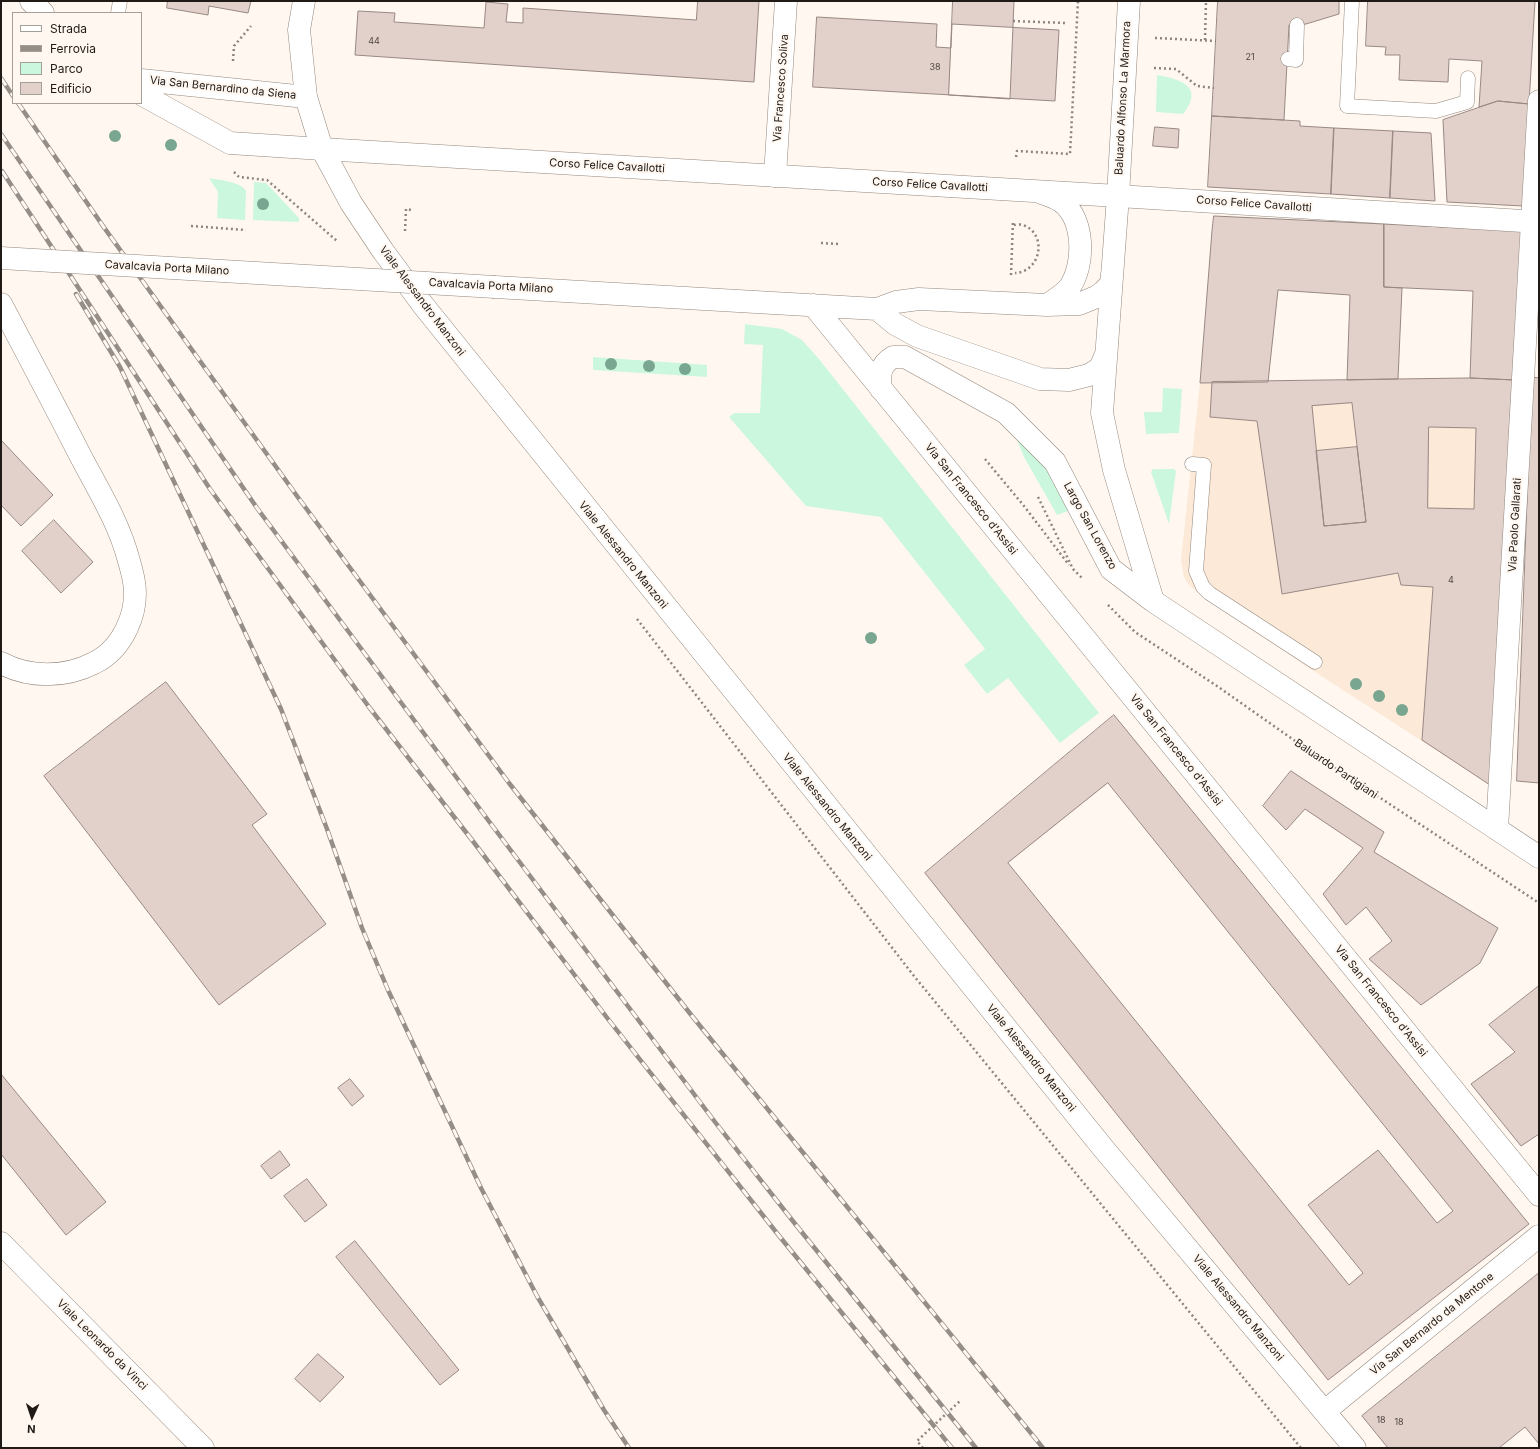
<!DOCTYPE html>
<style>
body{margin:0}
#map{position:relative;width:1540px;height:1449px;overflow:hidden;background:#fff7f0;font-family:Inter,sans-serif}
canvas{display:block}
.frame{position:absolute;inset:0;border:2px solid #1f1a16;pointer-events:none}
.legend{position:absolute;left:12px;top:12px;width:130px;height:92px;box-sizing:border-box;background:#fff7f0;border:1px solid #a59f99;margin:0;padding:5px 7px;list-style:none;font-size:12px;color:#1f1a16}
.legend li{display:flex;align-items:center;gap:8px;height:20px}
.legend b{width:20px;border:1px solid #a59f99}
.north{position:absolute;left:12px;top:1397px;width:40px;height:40px;-webkit-text-stroke:3px #fff7f0;paint-order:stroke;rotate:183deg;font-size:11px;font-weight:700;line-height:16px;text-align:center;color:#1f1a16}
.north::after{content:'';display:block;margin:auto;width:14px;height:18px;background:#1f1a16;clip-path:polygon(50% 0,100% 100%,50% 72%,0 100%)}
</style>
<div id="map">
<canvas width="1540" height="1449"></canvas>
<div class="frame"></div>
<ul class="legend">
<li><b style="height:5px;background:#fff"></b>Strada</li>
<li><b style="height:5px;background:#948d88"></b>Ferrovia</li>
<li><b style="height:11px;background:#cbf7de"></b>Parco</li>
<li><b style="height:11px;background:#e2d0cb"></b>Edificio</li>
</ul>
<div class="north">N</div>
</div>
<script>
const c = document.querySelector('canvas').getContext('2d');
c.lineJoin = 'round';
function paint(path, color) {
  c.fillStyle = color;
  c.fill(path, 'evenodd');
}
function strokePath(path, color, width, dash) {
  c.strokeStyle = color;
  c.lineWidth = width;
  c.lineCap = dash ? 'butt' : 'round';
  c.setLineDash(dash || []);
  c.stroke(path);
}
function label(font, color, halo, rows, align = 'center') {
  c.font = font + ' Inter,sans-serif';
  c.lineWidth = 4;
  c.setLineDash([]);
  c.textBaseline = 'middle';
  c.strokeStyle = halo;
  c.fillStyle = color;
  for (const [text, x, y, turn = 0] of rows) {
    c.save();
    c.translate(x, y);
    c.rotate((+turn || 0) * Math.PI / 180);
    c.textAlign = isNaN(turn) ? turn : align;
    if (halo) c.strokeText(text, 0, 0);
    c.fillText(text, 0, 0);
    c.restore();
  }
}
paint(new Path2D(`
 M1470,378L1515,380L1490,785L1312,670L1200,594L1189,585L1184,577L1181,560L1200,383Z`), '#fce9d7');
paint(new Path2D(`
 M1157,75C1181,79 1205,87 1183,114L1156,112Z
 M209,178C219,180 242,182 246,191L245,220L217,218L218,192Z
 M254,182L266,183L299,218V222L253,220Z
 M745,324L782,329L802,340L819,359L1099,713L1060,743L1008,678L987,694L964,665L985,649L881,517L806,506L729,417L734,413H760L763,345L744,344Z
 M593,357L707,365V377L593,370Z
 M1163,388L1182,389L1179,433L1146,434L1144,412H1162Z
 M1015,435L1036,456L1055,482L1068,511L1057,515L1024,457Z
 M1153,469H1174L1176,471L1169,524L1151,472Z`), '#cbf7de');
const building = new Path2D(`
 M168,1H251L248,13L209,6L208,15L167,8Z
 M698,1H759L754,82L355,55L358,11L395,13L394,22L484,28L486,2L508,4L506,22L523,23V8L696,20Z
 M953,1H1014L1010,99L949,95Z
 M1218,1H1339V14L1306,24L1289,25L1284,120L1212,116Z
 M1368,1H1535L1529,104L1498,101L1479,107L1482,61L1449,59L1448,82L1399,80L1400,55H1385L1386,47L1366,46Z
 M817,17L937,24L936,47L951,48L952,24L1059,30L1055,101L813,87Z
 M1498,101L1529,104L1523,206L1447,202L1443,120Z
 M1212,116L1300,121V126L1334,128L1331,194L1208,187Z
 M1155,127L1179,129L1178,148L1153,146Z
 M1334,128L1393,131L1390,198L1331,194Z
 M1393,131L1431,133L1435,201L1390,198Z
 M1214,216L1384,224V287L1402,288L1398,379L1347,380L1350,295L1278,290L1268,382L1200,383L1212,231Z
 M1384,224L1522,231L1515,380L1470,378L1473,291L1384,287Z
 M1532,377L1539,378V783L1517,781Z
 M1470,378L1515,380L1490,785L1422,740L1433,587L1401,585L1398,573L1282,594L1257,421L1210,417L1212,382ZM1352,403L1366,522L1324,526L1312,406ZM1429,427L1476,428L1474,509L1428,508Z
 M1,440L53,495L21,526L1,505Z
 M1357,447L1366,522L1324,526L1316,451Z
 M54,520L93,562L61,593L22,551Z
 M166,682L267,814L252,825L326,924L219,1005L44,776Z
 M1114,715L1529,1224L1328,1380L925,873ZM1108,783L1453,1211L1437,1223L1378,1150L1308,1205L1363,1273L1349,1285L1008,863Z
 M1291,771L1384,832L1374,852L1498,928L1480,963L1421,1005L1369,959L1392,941L1366,907L1346,925L1323,894L1363,848L1305,809L1286,830L1263,806Z
 M1539,986V1134L1521,1146L1471,1084L1515,1052L1489,1025Z
 M1,1074L106,1202L66,1235L1,1154Z
 M350,1079L364,1096L352,1106L338,1088Z
 M280,1151L290,1165L271,1179L261,1166Z
 M307,1179L327,1205L305,1222L284,1196Z
 M355,1241L459,1370L440,1385L336,1257Z
 M1539,1273V1444L1525,1427L1499,1448H1388L1362,1416Z
 M318,1354L344,1377L320,1402L295,1379Z`);
paint(building, '#e2d0cb');
strokePath(building, '#998884', 1);
const lane = new Path2D(`
 M1352,1L1347,106L1436,111L1467,102L1468,78
 M118,13L120,1
 M1288,59L1296,60L1297,25
 M1192,464L1204,465L1196,571L1203,587L1209,593L1315,662`);
const street = new Path2D(`
 M31,1L43,13
 M141,80L306,97
 M141,94L230,143L322,149
 M775,176L786,1
 M1118,196L1539,222
 M1497,829L1539,101
 M1325,1411L1539,1236`);
const secondary = new Path2D(`
 M304,1L299,30L306,97L322,149L351,203L383,251L423,305L1103,1148L1355,1448
 M1129,1L1118,196L1102,413L1114,470L1153,601
 M322,149L1118,196
 M1042,193C1048,195 1057,198 1062,202C1085,220 1085,266 1069,288C1063,295 1055,300 1047,305
 M495,287L877,309L896,302L919,299L1047,305L1079,304L1096,297L1103,292L1111,284L1112,274
 M1,304C28,355 55,406 81,457C99,491 119,523 129,561C131,568 133,575 134,582C139,612 123,649 94,663C65,678 29,678 1,663
 M813,305L1539,1195
 M877,309L895,324L917,336L1040,379L1069,380L1089,375L1100,368L1106,354
 M881,389C879,374 880,365 893,357H905L1006,413L1055,462L1111,569L1153,601L1539,857
 M1,1243L203,1448`);
strokePath(lane, '#93877d', 15);
strokePath(street, '#93877d', 23);
strokePath(secondary, '#93877d', 23);
strokePath(new Path2D(`
 M1013,21L1065,23
 M1155,38L1216,41
 M1205,40L1206,1
 M233,61L234,46L251,26
 M1154,68L1176,69L1197,86L1214,88
 M1016,157L1017,151L1070,154L1078,1
 M234,172L239,177L267,180L337,241
 M1014,225C1016,225 1020,224 1023,225C1048,234 1041,272 1015,273
 M191,226L246,230
 M405,231L406,209L411,210
 M821,243L839,244
 M1011,275L1013,220
 M985,459L1024,506L1069,565
 M1038,497L1073,569L1082,578
 M1108,605L1135,632L1217,686L1308,750L1539,903
 M637,619L914,976L1301,1448
 M923,1448L917,1441L960,1401`), '#8b857f', 2.5, [2, 3]);
strokePath(lane, '#fff', 14);
strokePath(street, '#fff', 22);
strokePath(secondary, '#fff', 22);
const rail = new Path2D(`
 M1,78L13,96
 M18,103L103,226L297,496L509,783L692,1016L1043,1448
 M1,134L257,508L488,820L715,1122L796,1225L976,1448
 M2,171L210,489L369,707L472,840L608,1019L780,1237L952,1448
 M76,294L120,367L281,709L327,829L362,928L388,990L481,1188L537,1296L604,1410L629,1448`);
strokePath(rail, '#948d88', 4.5);
strokePath(rail, '#fff7f0', 3, [9]);
const secondaryBridge = new Path2D(`
 M1,258L495,287`);
strokePath(secondaryBridge, '#93877d', 23, []);
strokePath(secondaryBridge, '#fff', 22);
c.fillStyle = '#78a690';
for (const [x, y] of [
 [115,136],
 [171,145],
 [263,204],
 [611,364],
 [649,366],
 [685,369],
 [871,638],
 [1356,684],
 [1379,696],
 [1402,710]
]) {
  c.beginPath();
  c.arc(x, y, 6, 0, 2 * Math.PI);
  c.fill();
}
label('9px', '#504843', null, [
 ["44",374,41],
 ["21",1250,57],
 ["38",935,67],
 ["4",1451,580],
 ["18",1381,1420],
 ["18",1399,1422]
]);
label('11px', '#1f1a16', '#fff7f0', [
 ["Via San Bernardino da Siena",223,88,6],
 ["Via Francesco Soliva",781,88,-86],
 ["Baluardo Alfonso La Marmora",1123,98,-87],
 ["Corso Felice Cavallotti",607,166,3],
 ["Corso Felice Cavallotti",930,185,3],
 ["Corso Felice Cavallotti",1254,204,4],
 ["Cavalcavia Porta Milano",167,268,3],
 ["Cavalcavia Porta Milano",491,286,3],
 ["Viale Alessandro Manzoni",422,301,53],
 ["Via San Francesco d'Assisi",971,499,51],
 ["Via Paolo Gallarati",1515,525,-87],
 ["Largo San Lorenzo",1090,526,61],
 ["Viale Alessandro Manzoni",623,555,51],
 ["Via San Francesco d'Assisi",1176,750,51],
 ["Baluardo Partigiani",1336,769,34],
 ["Viale Alessandro Manzoni",827,807,51],
 ["Via San Francesco d'Assisi",1381,1001,51],
 ["Viale Alessandro Manzoni",1031,1058,51],
 ["Viale Alessandro Manzoni",1238,1308,50],
 ["Via San Bernardo da Mentone",1432,1324,-39],
 ["Viale Leonardo da Vinci",102,1345,45]
]);
</script>
